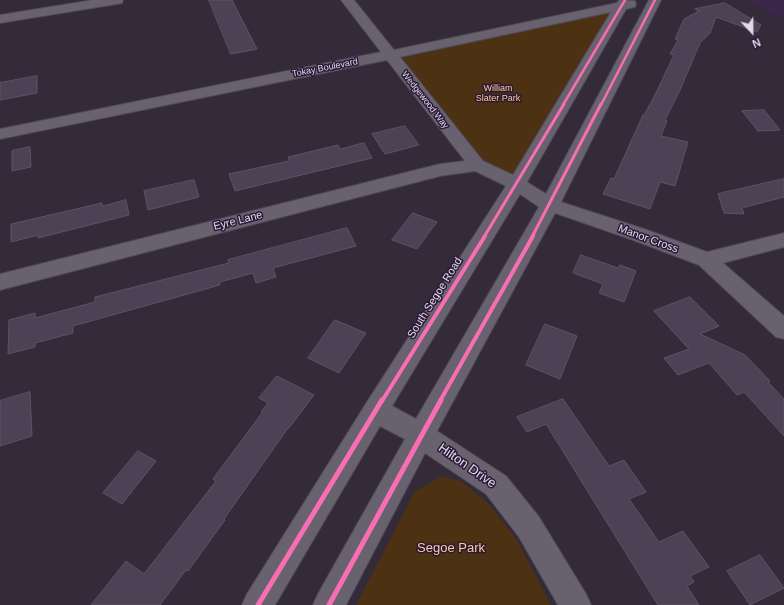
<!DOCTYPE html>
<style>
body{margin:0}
#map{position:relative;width:784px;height:605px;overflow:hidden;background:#332a3a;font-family:Helvetica,sans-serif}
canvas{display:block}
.north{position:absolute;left:732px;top:12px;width:40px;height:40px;-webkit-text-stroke:3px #2a1a37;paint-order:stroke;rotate:158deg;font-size:11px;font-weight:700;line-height:16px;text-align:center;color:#e3d9ec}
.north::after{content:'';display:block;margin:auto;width:14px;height:18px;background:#e3d9ec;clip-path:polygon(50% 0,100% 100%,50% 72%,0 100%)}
</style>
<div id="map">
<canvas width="784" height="605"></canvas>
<div class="north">N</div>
</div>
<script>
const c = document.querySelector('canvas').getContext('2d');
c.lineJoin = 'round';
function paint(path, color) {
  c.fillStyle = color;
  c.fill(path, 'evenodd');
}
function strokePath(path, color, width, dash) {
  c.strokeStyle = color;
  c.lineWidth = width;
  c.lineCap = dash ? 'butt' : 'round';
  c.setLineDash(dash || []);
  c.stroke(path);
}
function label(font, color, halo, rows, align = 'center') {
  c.font = font + ' Helvetica,sans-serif';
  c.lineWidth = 3;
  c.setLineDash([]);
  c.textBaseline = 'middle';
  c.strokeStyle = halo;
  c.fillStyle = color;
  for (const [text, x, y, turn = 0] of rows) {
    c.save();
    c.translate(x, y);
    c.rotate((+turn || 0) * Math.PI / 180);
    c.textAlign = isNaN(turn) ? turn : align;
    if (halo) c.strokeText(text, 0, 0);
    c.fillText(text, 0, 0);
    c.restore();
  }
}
paint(new Path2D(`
 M749,0H784V20Z`), '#3a2749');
paint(new Path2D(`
 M622,6L517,184L477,165L391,55Z
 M442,476L461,481L490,505L517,540L551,605H356L415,491Z`), '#4c3112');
const building = new Path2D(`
 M209,0H232L257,49L231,54Z
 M725,3L761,25L757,32L716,17L710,33L700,43L680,90L665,120L667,121L661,136L688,142L675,186L660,182L650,209L603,194L611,178L614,179L643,115H644L654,97L674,55L670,54L678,40L675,39L684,19L699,11L695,9Z
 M37,76V93L0,100V83Z
 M764,110L780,130L758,131L742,111Z
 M405,126L419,145L385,154L372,134Z
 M364,143L372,158L235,191L229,174L289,161L288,157L338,145L340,149Z
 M30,147L31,167L12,171V151Z
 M784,179V197L742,208L744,214L724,213L718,194Z
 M194,180L199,197L148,210L144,191Z
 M126,200L129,215L38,238V235L11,242V224L102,203V206Z
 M413,213L437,222L417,249L392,240Z
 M347,228L356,246L273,268L276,277L256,283L253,273L220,282V285L73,326V333L35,343V347L8,354L9,320L35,313V318L95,302V297L229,263L228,260Z
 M581,255L618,268L620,265L636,271L624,302L599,293L603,284L573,273Z
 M690,297L719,326L700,334L745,355L770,381L768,382L784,399V436L744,392L737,395L709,363L678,375L664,358L689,349L654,311Z
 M335,320L366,333L339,373L308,358Z
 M545,324L577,336L560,379L526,365Z
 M277,376L314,395L289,428H288L224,519L225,520L188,571L186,570L160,605H91L126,561L144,574L216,481L213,479L262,413L261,412L268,403L259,398Z
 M30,392L32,436L0,446V401Z
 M563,399L609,466L624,460L646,492L629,499L659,542L683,531L709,567L690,576L694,582L687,586L699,605H658L546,424L527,432L517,417Z
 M138,451L156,461L122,504L103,493Z
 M760,555L784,588L750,605L727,571Z`);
paint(building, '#4d4156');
strokePath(building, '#5b5462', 1);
const minor = new Path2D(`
 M93,0H123L122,3L117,4L0,23V15Z
 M341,0H354L394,50L617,3L619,0L635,1L636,4L635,7L626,9L527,182L546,194L649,0H661L561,202L647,230L707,252L784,233V247L723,263L784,316V339L776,337L699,265L633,240L555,213L437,431L506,476L539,517L586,594L591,605H558L519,537L486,494L425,453L346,605H313L318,594L405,439L380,426L275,605H242L247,594L367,402L506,186L475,171L440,176L0,290V274L440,164L465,161L387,60L0,139V129L381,52ZM611,12L513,175L483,161L400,57ZM520,194L539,207L416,419L392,406Z`);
strokePath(minor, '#4f4755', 2);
paint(minor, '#68616e');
strokePath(new Path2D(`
 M563,105L625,0
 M601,105L655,0`), '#f96db3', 2.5);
strokePath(new Path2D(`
 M484,237L564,104
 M532,237L601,104`), '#f96db3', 3);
strokePath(new Path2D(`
 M382,401L485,236
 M440,401L533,236`), '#f96db3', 4);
strokePath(new Path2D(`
 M258,605L382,400
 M329,605L441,400`), '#f96db3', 5);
label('9px', '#e3d9ec', '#2a1a37', [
 ["Tokay Boulevard",325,68,-11],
 ["Wedgewood Way",425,100,52]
]);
label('9px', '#fecc96', '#2a1a37', [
 ["William",498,89],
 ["Slater Park",498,99]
]);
label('11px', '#e3d9ec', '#2a1a37', [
 ["Eyre Lane",238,221,-14],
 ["Manor Cross",648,239,20],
 ["South Segoe Road",435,298,-58]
]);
label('13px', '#e3d9ec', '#2a1a37', [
 ["Hilton Drive",467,466,35]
]);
label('13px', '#fecc96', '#2a1a37', [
 ["Segoe Park",451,548]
]);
</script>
